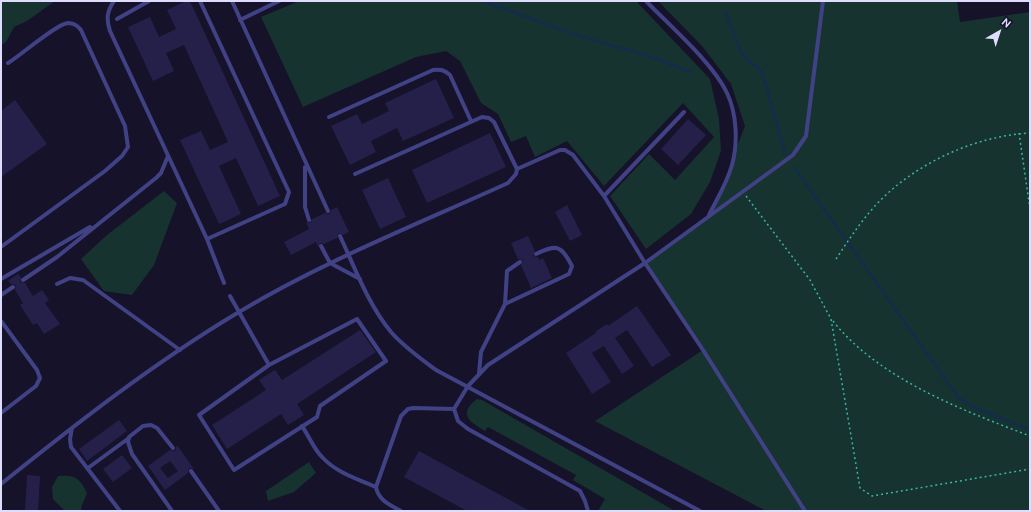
<!DOCTYPE html>
<style>
body{margin:0}
#map{position:relative;width:1031px;height:512px;overflow:hidden;background:#151229;font-family:Ubuntu,sans-serif}
canvas{display:block}
.frame{position:absolute;inset:0;border:2px solid #deddfd;pointer-events:none}
.north{position:absolute;left:979px;top:12px;width:40px;height:40px;-webkit-text-stroke:3px #151229;paint-order:stroke;rotate:39deg;font-size:11px;font-weight:700;line-height:16px;text-align:center;color:#deddfd}
.north::after{content:'';display:block;margin:auto;width:14px;height:18px;background:#deddfd;clip-path:polygon(50% 0,100% 100%,50% 72%,0 100%)}
</style>
<div id="map">
<canvas width="1031" height="512"></canvas>
<div class="frame"></div>
<div class="north">N</div>
</div>
<script>
const c = document.querySelector('canvas').getContext('2d');
c.lineJoin = 'round';
function paint(path, color) {
  c.fillStyle = color;
  c.fill(path, 'evenodd');
}
function strokePath(path, color, width, dash) {
  c.strokeStyle = color;
  c.lineWidth = width;
  c.lineCap = dash ? 'butt' : 'round';
  c.setLineDash(dash || []);
  c.stroke(path);
}
paint(new Path2D(`
 M1,1H55L27,21L14,27L6,42L1,45Z
 M299,1H636L710,79L719,119L721,151L710,182L691,214L646,249L610,196L649,154L675,180L714,137L683,103L604,186L567,141L535,157L526,136L511,142L498,114L481,103L460,61L446,51L416,57L303,107L261,17Z
 M658,1H957L960,22L1030,12V511H766L595,421L703,350L645,263L707,217L727,180L735,151L745,126L731,84L702,46Z
 M164,191L177,203L154,265L132,295L104,291L81,259L107,235Z
 M477,399L482,400L675,511H598L605,499L573,480L576,475L488,427L485,431C470,422 457,414 477,399Z
 M309,462L316,473L294,492L268,501L266,491Z
 M58,476C75,475 79,477 87,493L81,508L82,511H65L53,499L52,487Z`), '#163330');
strokePath(new Path2D(`
 M482,1L574,34L654,58L691,72
 M725,12L742,54L762,72L785,153
 M794,167L958,397L969,405L1030,430`), '#132c4d', 2.5);
paint(new Path2D(`
 M186,1H190L280,196L258,206L236,158L219,166L241,214L219,224L180,140L201,131L210,150L228,142L184,45L166,53L174,71L153,81L128,27L150,17L159,37L176,29L167,10Z
 M436,79L454,118L403,141L397,128L371,141L376,152L350,165L331,126L357,114L362,124L389,111L385,103Z
 M15,100L47,144L1,177V111Z
 M688,119L706,135L678,165L661,149Z
 M490,133L506,167L427,203L412,170Z
 M388,178L406,217L380,229L362,190Z
 M567,205L582,235L570,241L555,212Z
 M337,207L349,232L343,235L339,233L337,238L324,244L320,243L318,247L316,242L291,255L284,242L309,229L306,222L310,223L312,219L325,213L330,214L331,210Z
 M528,236L535,251L533,256L538,257L539,260L543,258L552,278L531,288L521,265L523,260L518,259L511,243Z
 M18,274L21,277L20,282L25,283L33,296L42,290L49,300L45,303L60,324L44,334L37,323L33,325L20,305L23,303L15,290L16,285L11,284L8,281Z
 M637,306L671,355L652,367L627,330L615,338L634,366L622,374L604,346L592,353L611,382L592,394L566,353L596,333L595,332L607,324L608,326Z
 M360,330L376,352L297,404L304,415L288,425L281,414L227,449L212,425L266,390L259,380L275,370L282,380Z
 M119,420L127,431L87,461L79,449Z
 M177,445L194,469L189,468L188,473L165,490L148,466L170,450L175,451ZM170,461L178,471L168,478L160,468Z
 M419,451L530,511H467L404,477Z
 M122,455L132,468L113,482L103,469Z
 M27,475L40,476L38,511H25Z`), '#252049');
strokePath(new Path2D(`
 M1019,133L1030,209
 M746,196L810,280L831,319L860,488L872,496L1030,469
 M836,259C848,241 859,224 874,207C912,165 973,136 1030,133
 M833,321C879,379 962,410 1030,436`), '#39b5a5', 1.5, [2, 3]);
strokePath(new Path2D(`
 M114,1C107,11 106,19 110,31L207,239L224,283
 M200,1L289,192L285,204L207,239
 M232,1L328,211
 M646,1C670,26 713,63 727,93C737,114 738,143 732,165C727,183 717,199 709,215
 M117,19L149,1
 M240,20L279,1
 M329,117L433,70C441,69 444,70 450,75L471,121
 M305,167V207L309,220
 M517,169L560,150H565L573,155L604,196L645,263L703,350L805,511
 M604,196L684,112
 M340,236C355,268 368,304 391,332C404,347 420,358 436,370L700,511
 M321,246L330,263L360,279
 M1,247L105,171L122,156L128,147L125,126L81,30C78,26 74,23 68,23C56,24 20,56 8,63
 M1,279L90,227
 M23,280L57,257L156,178L161,173L168,156
 M57,284L70,278L83,280L180,350
 M1,295L13,287
 M230,296L269,365L199,415L234,470L317,417L320,406L386,361L357,319L269,365
 M505,304L569,274L572,266C561,245 557,244 536,254
 M1,321L37,370L40,378L36,386L1,413
 M479,373L481,352L505,304L507,271L520,262
 M302,426C309,436 314,450 323,458C337,473 358,479 376,487
 M72,428L70,439L71,447L120,511
 M88,468L129,438
 M191,471L219,511
 M1,484C77,423 155,362 239,312C324,261 418,224 508,183L516,174L517,169L494,122L489,118L482,117L355,174
 M172,511L132,454L128,442L129,437L143,426L151,425L157,428L173,448
 M401,511C390,505 378,500 376,487L401,416L408,409L413,408L454,409
 M588,511L585,501L580,491L468,429L458,421L454,409L468,386L488,365L645,263L793,155L806,136L823,1`), '#414285', 4);
</script>
